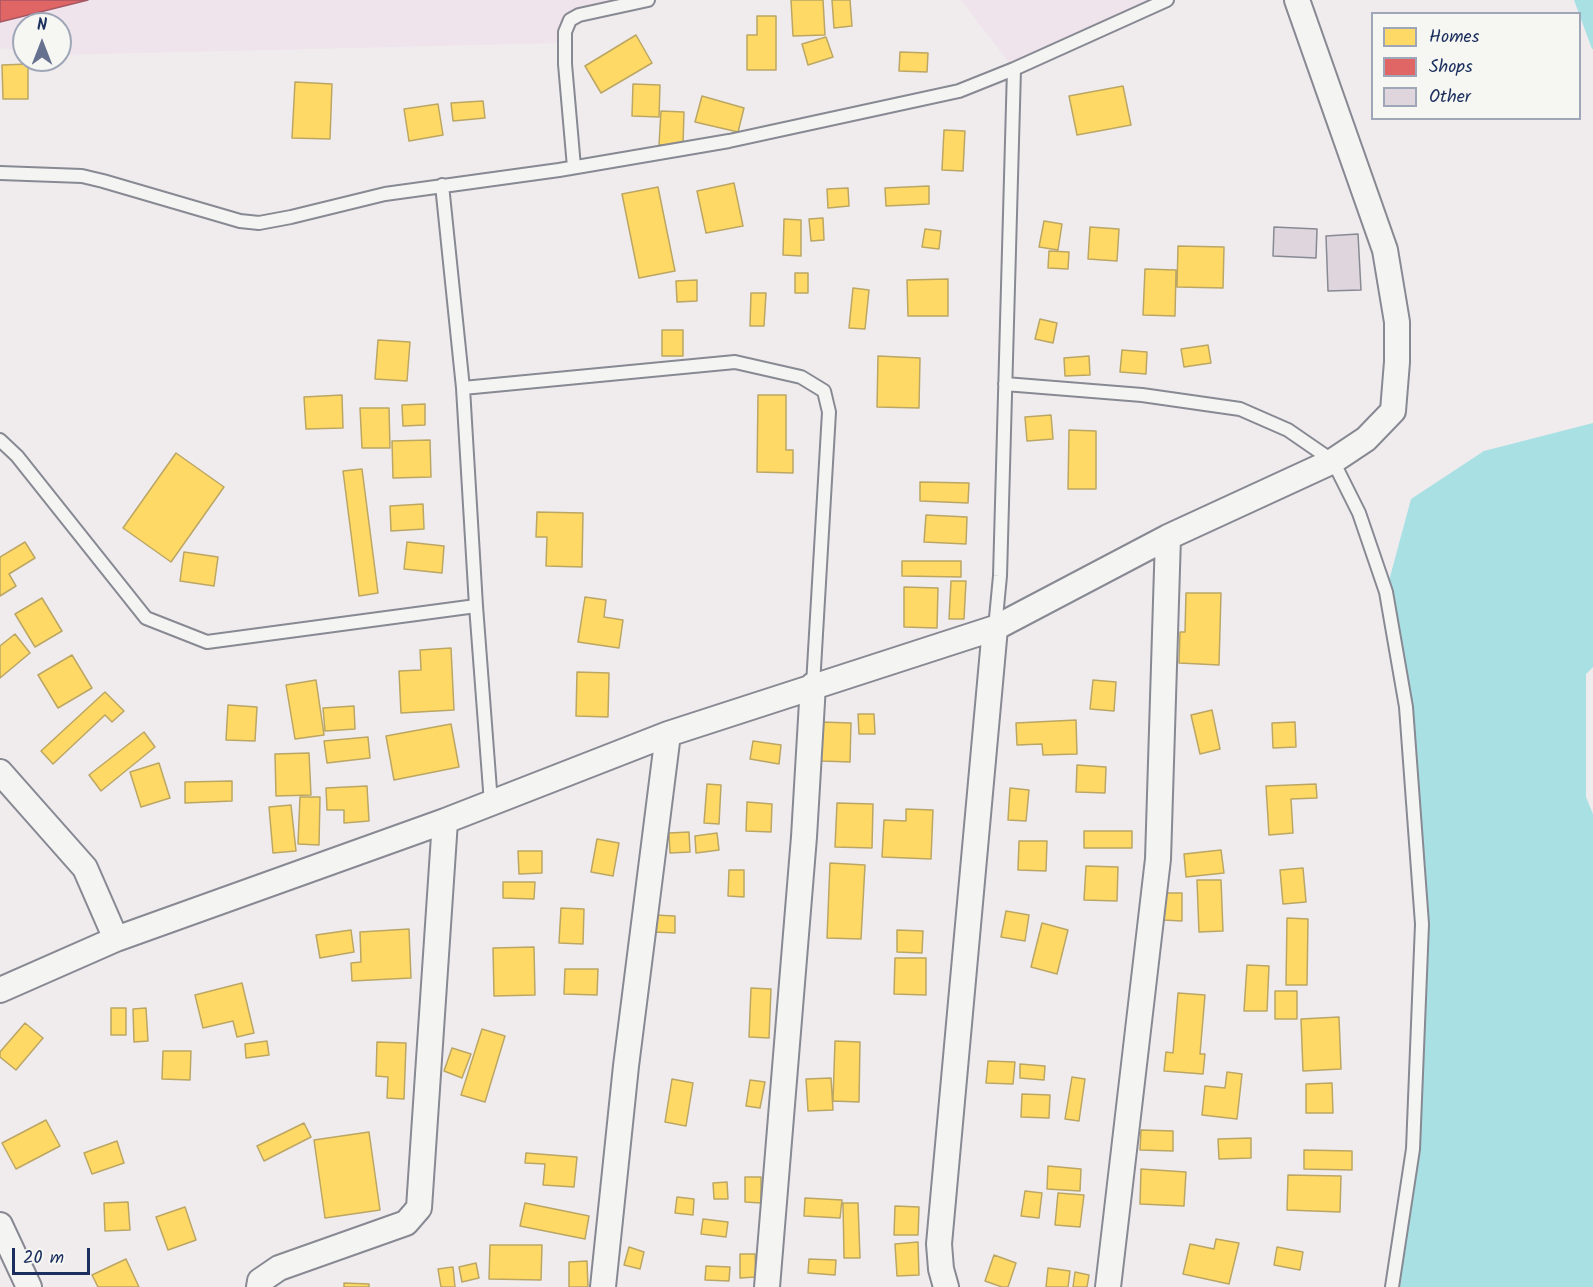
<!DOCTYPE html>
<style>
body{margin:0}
#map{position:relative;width:1593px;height:1287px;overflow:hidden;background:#f0ecee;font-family:Kalam,sans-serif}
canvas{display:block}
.legend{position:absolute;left:1371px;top:12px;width:210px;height:108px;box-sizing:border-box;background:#f6f6f2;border:2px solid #9ea6b7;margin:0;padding:8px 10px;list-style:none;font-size:18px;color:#1b2f5e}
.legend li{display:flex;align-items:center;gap:12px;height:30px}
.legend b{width:30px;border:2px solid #9ea6b7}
.north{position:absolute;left:12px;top:12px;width:60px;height:60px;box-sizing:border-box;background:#f6f6f2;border:2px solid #9ea6b7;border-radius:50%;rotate:0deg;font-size:16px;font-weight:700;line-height:24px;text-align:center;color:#1b2f5e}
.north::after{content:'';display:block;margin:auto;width:21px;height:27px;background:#667190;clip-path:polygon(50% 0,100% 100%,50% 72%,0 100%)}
.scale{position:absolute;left:12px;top:1248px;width:78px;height:27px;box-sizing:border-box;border:3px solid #1b2f5e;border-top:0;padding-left:8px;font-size:18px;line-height:21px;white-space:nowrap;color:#1b2f5e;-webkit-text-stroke:4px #f6f6f2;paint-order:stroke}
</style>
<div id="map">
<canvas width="1593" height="1287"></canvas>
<ul class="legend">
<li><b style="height:16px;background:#ffd966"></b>Homes</li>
<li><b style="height:16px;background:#e06666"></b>Shops</li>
<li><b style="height:16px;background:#ded5dd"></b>Other</li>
</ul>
<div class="north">N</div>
<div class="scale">20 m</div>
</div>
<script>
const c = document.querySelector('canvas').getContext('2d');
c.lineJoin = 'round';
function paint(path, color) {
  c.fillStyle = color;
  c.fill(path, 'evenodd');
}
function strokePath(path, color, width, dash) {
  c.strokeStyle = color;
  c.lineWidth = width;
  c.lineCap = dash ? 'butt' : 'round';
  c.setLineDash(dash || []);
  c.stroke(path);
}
paint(new Path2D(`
 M0,0H648L580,15L564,43L60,55V24H24V51L0,48Z
 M961,0H1167L1014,69Z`), '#efe3ec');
paint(new Path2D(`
 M1574,0H1593V49H1592Z
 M1593,423V667L1586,674V797L1593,814V1287H1392L1413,1149L1422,924L1406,707L1386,592L1411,499L1484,451Z`), '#a8e0e4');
const homes = new Path2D(`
 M791,0H823L825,35L793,36Z
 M832,0H850L852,26L834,28Z
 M757,16H776V70H747V35H757Z
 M636,35L652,63L601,93L585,66Z
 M826,37L833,57L808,65L802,44Z
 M900,52L928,53L927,72L899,71Z
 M28,64V99H3L2,65Z
 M295,82L332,84L330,139L292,138Z
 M633,84L660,85L659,117L632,116Z
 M1123,86L1131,125L1077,135L1069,96Z
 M702,96L744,108L738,132L695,122Z
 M483,101L485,118L453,121L451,103Z
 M438,104L443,135L409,141L404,109Z
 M661,111L684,112L683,145H659Z
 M944,130L965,131L963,171L942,170Z
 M734,183L743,226L706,233L697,191Z
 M929,186V204L886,206L885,188Z
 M658,187L675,271L639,278L622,194Z
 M848,188L849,206L828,208L827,189Z
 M823,218L824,240L811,241L809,219Z
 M784,219L801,220V256L783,255Z
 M1044,221L1062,224L1058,250L1039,247Z
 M1090,227L1119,229L1117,261L1088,259Z
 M925,229L941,231L939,249L922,247Z
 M1178,246L1224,247L1223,288L1177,287Z
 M1049,251L1069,252L1068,269L1048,268Z
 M1145,269L1176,270L1175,316L1143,315Z
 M795,273H808V293H795Z
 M948,279V316H908L907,280Z
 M697,280V301L677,302L676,281Z
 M853,288L869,290L865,329L849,328Z
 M751,293H766L764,326H750Z
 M1040,319L1057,323L1053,343L1035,339Z
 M662,330H683V356H662Z
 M378,340L410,342L407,381L375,379Z
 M1208,345L1211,363L1184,367L1181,349Z
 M1122,350L1147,352L1146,374L1120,372Z
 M878,356L920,358L919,408L877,407Z
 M1089,356L1090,375L1065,376L1064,358Z
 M342,395L343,428L306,429L304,397Z
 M758,395H786V450H793V473L757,472Z
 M425,404V425L403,426L402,405Z
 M360,408H389L390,448H362Z
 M1051,415L1053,439L1027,441L1025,417Z
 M1069,430L1096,431V489H1068Z
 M430,440L431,477L393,478L392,441Z
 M176,453L224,487L171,562L123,528Z
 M362,469L378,593L359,596L343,471Z
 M920,482L969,483L968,503L920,501Z
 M423,504L424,529L391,531L390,506Z
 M537,512L583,513L582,567L546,566L547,537H536Z
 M926,515L967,517L966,544L924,542Z
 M25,542L35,558L9,574L16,586L0,596V557Z
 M407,542L444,546L442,573L404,569Z
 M184,552L218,557L214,586L180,581Z
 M902,561H961V577L902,576Z
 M951,581H966L964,619H949Z
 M904,587L938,588L937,628L904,627Z
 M1186,593H1221L1219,665L1179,663L1180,632H1185Z
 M585,597L606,600L604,617L623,620L619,648L578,642Z
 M42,598L62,631L35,647L15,614Z
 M15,634L30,653L0,678V646Z
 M451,648L454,710L401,713L399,671L421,670L420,650Z
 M72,655L92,688L58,708L38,675Z
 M577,672L609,673L608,717L576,716Z
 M316,680L324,735L295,739L286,685Z
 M1093,680L1116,682L1114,711L1090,709Z
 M105,692L124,711L112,722L105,715L53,764L41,751Z
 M228,705L257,707L255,741L226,740Z
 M354,706L355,729L325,731L323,708Z
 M1212,710L1220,749L1200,754L1191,715Z
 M858,714H874L875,734H859Z
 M1076,720L1077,754L1043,755L1042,744L1017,745L1016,723Z
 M822,722L851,723L850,762L821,761Z
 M1295,722L1296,747L1273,748L1272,723Z
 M451,724L459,767L394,780L386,736Z
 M144,732L155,747L101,791L89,775Z
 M368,737L370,758L327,763L324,741Z
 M753,741L781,745L779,764L750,759Z
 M309,753L311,795L276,796L275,754Z
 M159,763L170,798L141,807L130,772Z
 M1077,765L1106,767L1105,793L1076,792Z
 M232,781V801L185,803V782Z
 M707,784L721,785L719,824L704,823Z
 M1316,784L1317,798L1291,799L1293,833L1269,835L1266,786Z
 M367,786L369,821L344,823V810H327L326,788Z
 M1010,788L1029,790L1026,821L1008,820Z
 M300,797H320L319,845L298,844Z
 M747,802L772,804L771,832L746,831Z
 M837,803L873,804L872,848L835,847Z
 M291,805L296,851L273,853L269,807Z
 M906,809L933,810L931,859L882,857L884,820L906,821Z
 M1084,831H1132V848H1084Z
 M689,832L690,852L670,853L669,833Z
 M717,833L719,850L696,853L695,836Z
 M597,839L619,843L613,876L591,872Z
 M1019,841H1047L1046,871L1018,870Z
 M1221,850L1224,873L1186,877L1184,854Z
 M518,851H542V873L519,874Z
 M830,863L865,865L861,939L827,938Z
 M1086,866L1118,867L1117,901L1084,900Z
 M1303,868L1306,902L1283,904L1280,870Z
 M729,870H744V897L728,896Z
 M1197,880H1221L1223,931L1199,932Z
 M503,882H535L534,899L503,898Z
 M1164,893H1182V921L1163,920Z
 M561,908L584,909L583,944L559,943Z
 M1006,911L1029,915L1025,941L1001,937Z
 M654,915L675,916V933L654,932Z
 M1287,918L1308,919L1307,985H1286Z
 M1042,923L1068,930L1057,974L1031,967Z
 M409,929L411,978L352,981L351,963L361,962L360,932Z
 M351,930L354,952L320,958L316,935Z
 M897,930L923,931L922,953L897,952Z
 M534,947L535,995L494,996L493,948Z
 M895,958H926V995L894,994Z
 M1247,965L1269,966L1267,1011H1244Z
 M565,969H598L597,995L564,994Z
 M242,983L254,1033L237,1037L233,1021L203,1028L195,995Z
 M751,988L771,989L769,1038L749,1037Z
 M1275,991H1297V1019H1275Z
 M1178,993L1205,995L1200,1054H1205L1203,1074L1164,1071L1166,1052L1173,1053Z
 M111,1008H126V1035H111Z
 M146,1008L148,1041L134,1042L133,1009Z
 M1339,1017L1341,1069L1303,1071L1301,1019Z
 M25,1023L43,1038L16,1070L0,1057V1052Z
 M482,1029L505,1036L485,1102L461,1095Z
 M267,1041L269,1055L246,1058L245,1044Z
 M835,1041L860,1042L859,1102L833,1101Z
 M377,1042L406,1043L404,1099L387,1098L388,1077L376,1076Z
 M452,1048L471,1054L462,1078L444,1071Z
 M163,1051H191L190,1080L162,1079Z
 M988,1061L1015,1062L1013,1084L986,1083Z
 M1020,1064L1045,1066L1044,1080L1020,1078Z
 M1227,1072L1242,1074L1237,1119L1202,1115L1205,1086L1225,1088Z
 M1072,1077L1085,1079L1079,1121L1065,1119Z
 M831,1078L833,1110L808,1111L806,1079Z
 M672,1079L693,1083L686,1126L665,1122Z
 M750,1080L765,1082L760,1108L746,1106Z
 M1332,1083L1333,1113H1306V1084Z
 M1022,1094L1050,1095L1049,1118L1021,1117Z
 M46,1120L60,1146L16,1169L2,1143Z
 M304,1123L311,1137L264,1161L257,1146Z
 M1141,1130L1173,1131V1151L1140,1150Z
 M369,1132L380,1210L325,1218L314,1140Z
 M1251,1138V1158L1219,1159L1218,1139Z
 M117,1141L124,1163L92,1174L84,1153Z
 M1304,1150L1352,1151V1170L1304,1169Z
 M526,1153L577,1157L574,1187L543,1185L545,1164L525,1163Z
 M1048,1166L1081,1169L1080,1191L1047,1189Z
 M1141,1169L1186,1172L1184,1206L1140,1204Z
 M1288,1175L1341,1176L1340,1212L1287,1210Z
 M745,1177H761V1203L745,1202Z
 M727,1182L728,1199H714L713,1183Z
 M1025,1191L1042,1193L1039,1218L1021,1216Z
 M1058,1193L1084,1195L1080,1227L1055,1225Z
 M677,1197L694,1199L693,1215L675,1213Z
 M805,1198L842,1200L840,1218L804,1216Z
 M128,1202L130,1230L105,1231L104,1203Z
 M525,1203L589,1216L585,1239L520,1226Z
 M843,1203H858L860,1258H844Z
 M895,1206L919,1207L918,1235H894Z
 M185,1207L196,1240L168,1250L156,1217Z
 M703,1219L728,1222L726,1237L701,1234Z
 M1216,1239L1239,1243L1229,1284L1183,1274L1190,1244L1214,1249Z
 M918,1242L919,1275L897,1276L895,1244Z
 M490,1245H542L541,1280L489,1279Z
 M629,1247L644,1252L640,1269L624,1265Z
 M1277,1247L1303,1252L1300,1270L1274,1265Z
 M740,1254H755L756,1277L740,1278Z
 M994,1255L1016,1263L1008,1287H1002L985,1281Z
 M126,1259L139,1287H98L92,1275Z
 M809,1259L836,1260L835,1275L808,1273Z
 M587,1261L588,1287H569V1262Z
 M476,1263L479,1278L462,1282L459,1267Z
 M706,1266L730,1267L729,1281L705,1280Z
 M453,1267L455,1287H441L438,1269Z
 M1048,1268L1070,1271L1068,1287H1046Z
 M1075,1272L1089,1275L1087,1287H1073Z
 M344,1283L369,1284V1287H344Z`);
paint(homes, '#ffd966');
strokePath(homes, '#bba664', 1.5);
const shops = new Path2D(`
 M0,0H88L0,22Z`);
paint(shops, '#e06666');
strokePath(shops, '#a55664', 1.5);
const building = new Path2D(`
 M1274,227L1317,229L1316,258L1273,256Z
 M1358,234L1361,290L1328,291L1326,236Z`);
paint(building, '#ded5dd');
strokePath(building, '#878993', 1.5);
const service = new Path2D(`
 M574,167L565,64V32L570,20L579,15L648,0
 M0,173L82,176L103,181L240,221L259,223L291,217L385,194L559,170L729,141L959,91L1014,69L1167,0
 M442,185L463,388L476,606L491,803
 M1005,384L1142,395L1240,409L1288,430L1333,461L1359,513L1386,592L1406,707L1422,924L1413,1149L1392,1287
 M463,388L735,362L801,377L824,391L829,412L813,685
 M0,440L17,456L146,618L207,642L476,606
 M995,628L1000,576L1014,69`);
const minor = new Path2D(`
 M0,772L85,868L116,939
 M0,990L116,939L445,821L668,734L995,628L1168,537L1333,461L1366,439L1393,411L1397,362V322L1385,250L1297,0
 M0,1225L29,1287
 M259,1287L260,1281L279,1268L406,1223L419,1208L445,821
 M603,1287L626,1066L668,734
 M767,1287L804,837L813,685
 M946,1287L941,1269L939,1244L995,628
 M1108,1287L1158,859L1168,537`);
strokePath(service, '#878993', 16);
strokePath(minor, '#878993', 28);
strokePath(service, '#f4f4f2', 12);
strokePath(minor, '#f4f4f2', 24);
</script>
